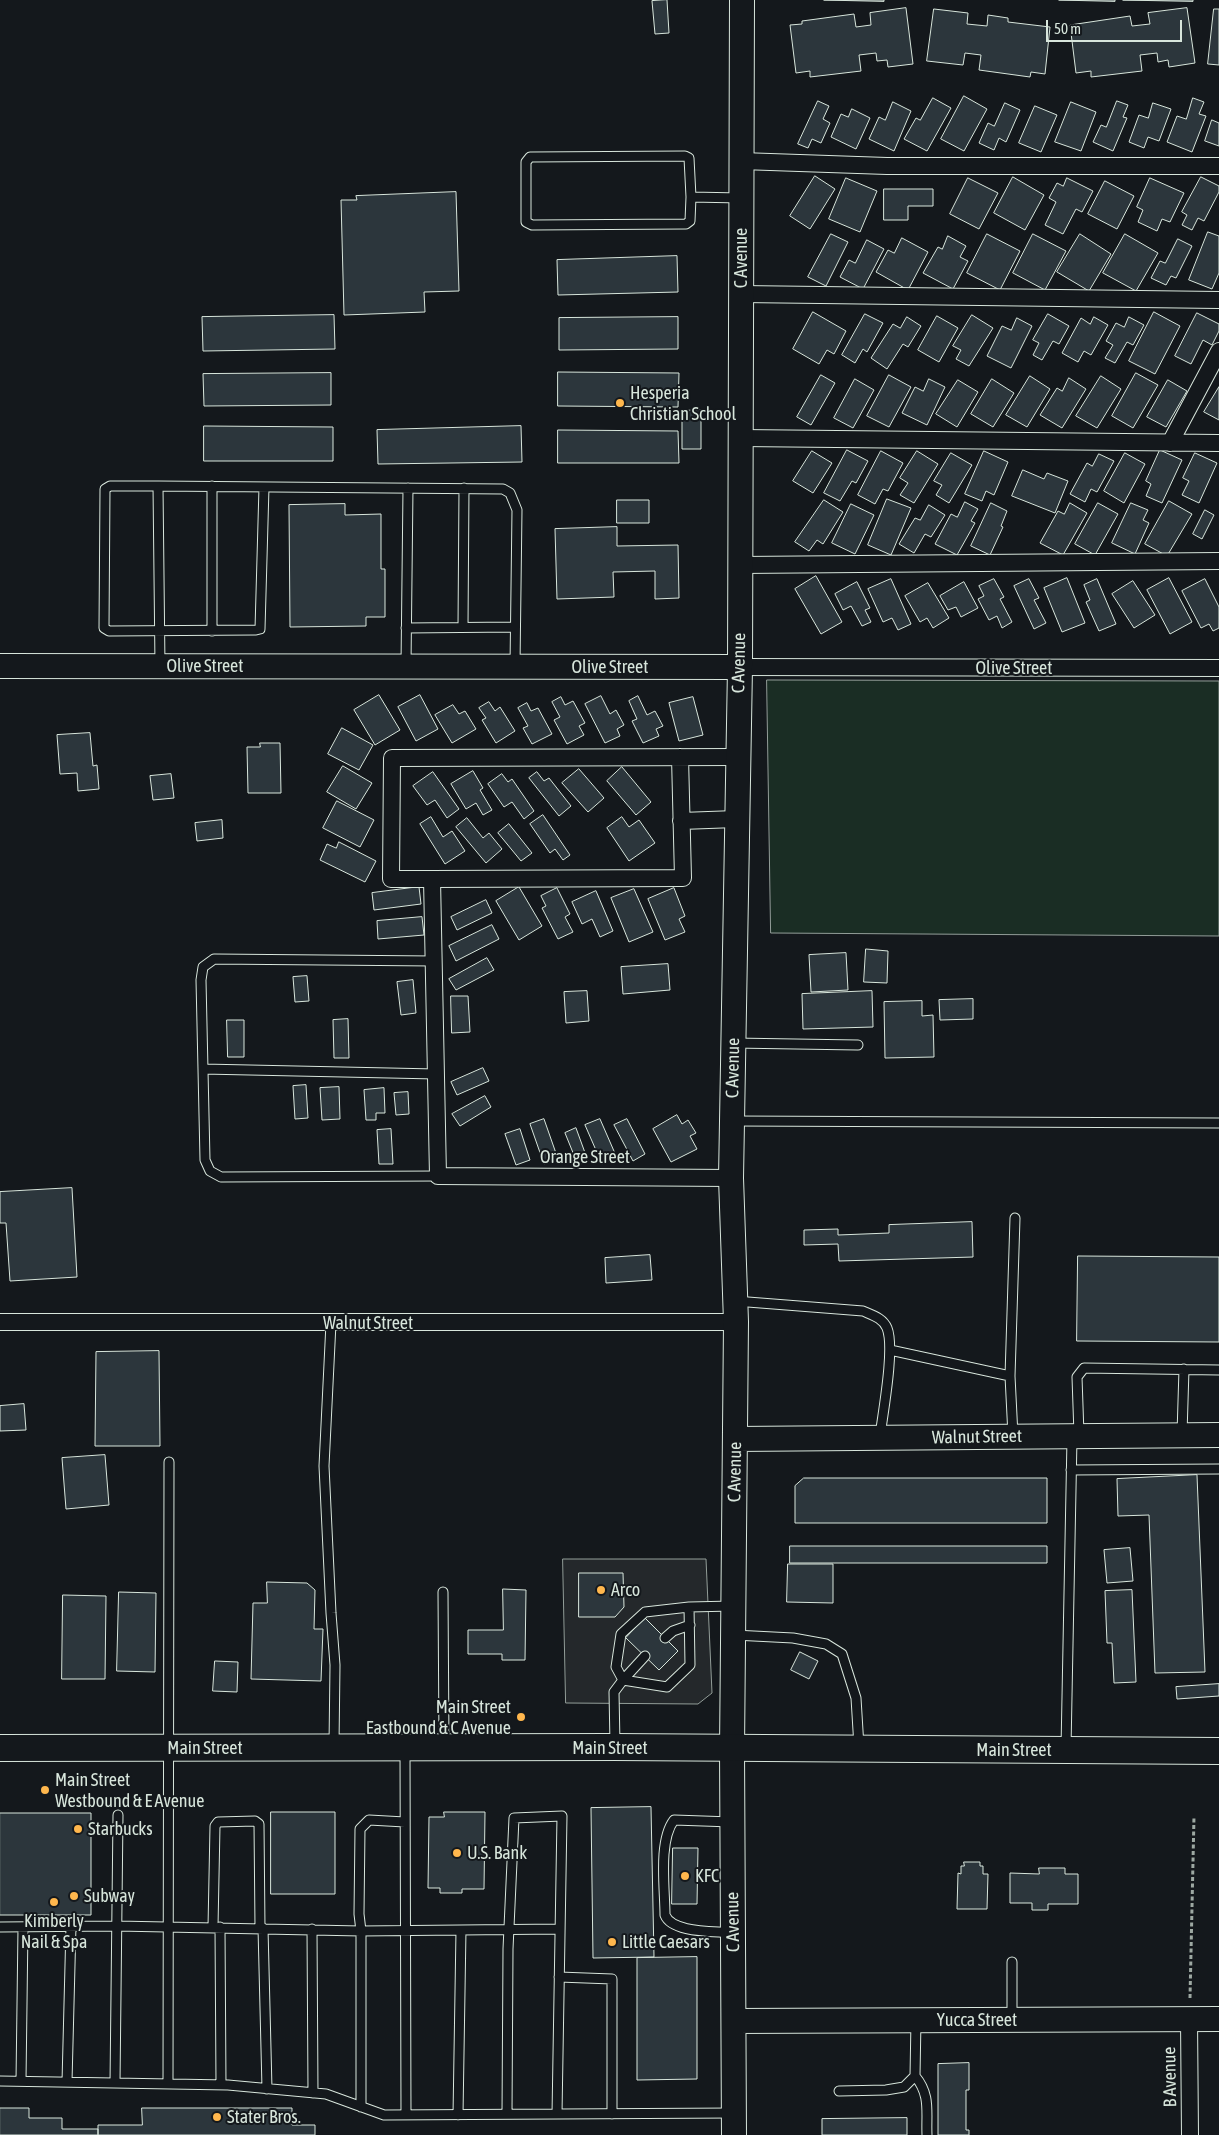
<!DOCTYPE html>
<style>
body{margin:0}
#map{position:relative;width:1219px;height:2135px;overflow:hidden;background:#14181c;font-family:"Asap Condensed",sans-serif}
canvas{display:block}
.scale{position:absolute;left:1046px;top:20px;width:136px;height:22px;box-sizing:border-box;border:2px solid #d8e6dc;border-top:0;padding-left:6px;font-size:15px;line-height:18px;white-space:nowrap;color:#d8e6dc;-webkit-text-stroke:4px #14181c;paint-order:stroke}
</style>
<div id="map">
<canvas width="1219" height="2135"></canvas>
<div class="scale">50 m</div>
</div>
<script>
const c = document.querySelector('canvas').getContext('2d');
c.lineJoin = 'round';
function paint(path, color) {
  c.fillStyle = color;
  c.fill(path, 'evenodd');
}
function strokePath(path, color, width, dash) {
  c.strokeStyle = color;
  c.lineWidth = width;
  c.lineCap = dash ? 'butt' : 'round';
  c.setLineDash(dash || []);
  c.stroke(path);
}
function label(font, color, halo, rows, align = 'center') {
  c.font = font + ' "Asap Condensed",sans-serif';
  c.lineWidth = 4;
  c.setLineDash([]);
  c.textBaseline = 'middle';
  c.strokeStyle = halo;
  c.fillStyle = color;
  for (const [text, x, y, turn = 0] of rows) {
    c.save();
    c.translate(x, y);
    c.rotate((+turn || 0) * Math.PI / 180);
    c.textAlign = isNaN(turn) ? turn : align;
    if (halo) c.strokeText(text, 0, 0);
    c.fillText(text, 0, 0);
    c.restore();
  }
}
const green = new Path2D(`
 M767,680L1219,681V936L771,933Z`);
paint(green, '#1a2d24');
strokePath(green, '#939e99', 1);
const parking = new Path2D(`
 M563,1559H706L712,1693L698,1704L566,1703Z`);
paint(parking, '#24282b');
strokePath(parking, '#939e99', 1);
const building = new Path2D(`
 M667,0L669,33L655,34L652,1Z
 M824,0H884V1Z
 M1059,0H1115V1Z
 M1123,0H1193V1Z
 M906,8L913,64L888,67L887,60L877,61L876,53L859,55L861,71L810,77V71L796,73L790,25L802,24V21L854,14L856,27L871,25L870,13Z
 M1187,8L1195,63L1169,67L1168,60L1158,62L1157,53L1140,55L1142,71L1091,77V71L1076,73L1070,25L1130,16L1132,26L1150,24L1148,13Z
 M934,9L968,13L967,24L987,26L988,15L1008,18V22L1050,27L1045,74L1031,72L1030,77L979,70L981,55L965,53L963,65L927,61Z
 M1214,9H1219V65L1208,64Z
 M964,96L987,109L964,151L941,139Z
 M933,98L951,108L927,151L904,139L916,118L920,120Z
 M1193,98L1204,102L1199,114L1206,116L1192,152L1167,142L1177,116L1186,119Z
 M818,101L829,106L823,119L830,123L821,143L812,139L808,148L798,144Z
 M1117,101L1128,105L1123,117L1127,118L1113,151L1093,142L1101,125L1106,127Z
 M893,102L911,111L894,151L869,139L879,117L885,120Z
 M1071,102L1096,112L1081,151L1055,142Z
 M1005,103L1020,110L1006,142L999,138L994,150L979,143L988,123L994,126Z
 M1153,103L1171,109L1159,141L1148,137L1144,148L1129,142L1139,115L1148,118Z
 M1035,106L1057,115L1041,152L1019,143Z
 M852,109L870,118L856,149L831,137L841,114L848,117Z
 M1212,120L1219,123V146L1205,141Z
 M815,176L835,189L810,229L790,216Z
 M1013,177L1044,195L1025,230L994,213Z
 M1201,177L1219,186V192L1204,221L1198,218L1192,230L1182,225L1187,215L1182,212Z
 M846,178L877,191L860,232L829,219Z
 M968,178L998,193L979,229L950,214Z
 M1067,178L1093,191L1082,212L1076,209L1063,234L1045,225L1056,202L1049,198L1057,183L1063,186Z
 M1150,178L1184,193L1170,222L1162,219L1157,231L1138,222L1143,210L1137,207Z
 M1105,181L1134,196L1117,229L1088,214Z
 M884,189H933V206H908V220H884Z
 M456,192L459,291L424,292L425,312L344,315L341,200H357L356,196Z
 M1208,232L1219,236V273L1212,289L1189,280Z
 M831,234L848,242L826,286L808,277Z
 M987,234L1020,251L1000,290L967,273Z
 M1033,234L1066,251L1045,290L1013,273Z
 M1080,234L1111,254L1089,291L1057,272Z
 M1125,234L1158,253L1136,291L1103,273Z
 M948,236L966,246L960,257L968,261L953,289L923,273L938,247L942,249Z
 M902,238L928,252L908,290L876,272L888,250L894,253Z
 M1178,239L1192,246L1176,278L1171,276L1166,285L1151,278L1160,261L1165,263Z
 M867,240L884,249L863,289L840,277L849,260L855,263Z
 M677,256L678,292L558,295L557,260Z
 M813,312L846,331L834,354L827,350L819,364L793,349Z
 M1154,312L1180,326L1155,374L1129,361Z
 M1197,313L1219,324V331L1212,345L1203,340L1191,364L1175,356Z
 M865,314L883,323L867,352L863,349L855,363L842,355Z
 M1048,314L1069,326L1059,344L1053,341L1042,360L1033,355L1039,343L1033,340Z
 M334,315L335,349L203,351L202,317Z
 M972,315L993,328L969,366L956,359L961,350L953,346Z
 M937,316L958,328L939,362L918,350Z
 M678,317V349L559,350V318Z
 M907,317L921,326L908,347L903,344L887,369L871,358L893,324L900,328Z
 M1094,317L1108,325L1091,355L1084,351L1078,362L1062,353L1081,318L1090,324Z
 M1129,317L1144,325L1133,345L1127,342L1115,363L1105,358L1113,345L1106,341L1116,323L1124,327Z
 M1017,318L1032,326L1011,368L987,356L1002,326L1011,330Z
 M558,372L679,373L678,407L558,406Z
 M331,373V405L204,406L203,374Z
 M1136,373L1158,385L1133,428L1112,416Z
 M821,375L835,383L811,425L797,417Z
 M889,375L911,387L889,427L867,416Z
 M1030,376L1050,389L1027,427L1006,415Z
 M1101,376L1121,389L1097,428L1076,416Z
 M1069,378L1086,389L1062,428L1040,415L1057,388L1062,391Z
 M855,379L874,390L853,428L834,418Z
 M929,379L945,387L927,425L902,413L915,387L923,391Z
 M992,379L1014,393L993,427L971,414Z
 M958,380L978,392L957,427L936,414Z
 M1168,380L1187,391L1166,427L1147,417Z
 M1219,387V420L1204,412Z
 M701,410V449H682V411Z
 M204,426L333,427V461H204Z
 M521,426L522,462L378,464L377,430Z
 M558,430L678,431L679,463H558Z
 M847,450L868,461L856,483L852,481L840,501L824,493Z
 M1160,450L1182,460L1162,503L1146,496L1151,484L1146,481Z
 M812,451L832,463L813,493L793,481Z
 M881,451L903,463L888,491L883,489L875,504L858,495Z
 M917,451L938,464L914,503L900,495L908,483L900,478Z
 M984,451L1008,462L994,495L986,491L982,501L965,494Z
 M951,453L972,465L949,503L936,495L942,485L934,481Z
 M1125,453L1145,464L1124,503L1104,491Z
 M1195,453L1217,463L1199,503L1182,495L1189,481L1183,478Z
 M1099,454L1114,461L1097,492L1091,489L1085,502L1070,494L1087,463L1092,466Z
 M1023,470L1044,479L1047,473L1068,481L1055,513L1012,496Z
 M887,499L911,508L891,555L868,545Z
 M617,500H649V523H617Z
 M824,500L843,512L823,544L817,540L809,551L795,542Z
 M1169,501L1192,514L1167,556L1145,544Z
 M965,502L978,509L971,521L975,523L957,555L935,544L951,514L957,517Z
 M991,503L1007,511L1001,526L1003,527L990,555L971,546Z
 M1070,503L1087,513L1063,555L1040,543L1058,511L1064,514Z
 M1098,503L1118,514L1095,555L1075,544Z
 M1131,503L1148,510L1143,520L1149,523L1135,554L1112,543Z
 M345,504V515L381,514V569H385V617H366V626L290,627L289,505Z
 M851,504L874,515L855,554L832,543Z
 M929,505L945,515L931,537L925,534L914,553L899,544L915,518L920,520Z
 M1205,510L1214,515L1202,539L1193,534Z
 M617,527V546L678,545L679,598L655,599V571L613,572L614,597L557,599L555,529Z
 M816,576L842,622L821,634L795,589Z
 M1067,578L1085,623L1062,632L1044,588Z
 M1169,578L1192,622L1170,634L1147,590Z
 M891,579L911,624L898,630L892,618L883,622L868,589Z
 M994,579L1004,597L1000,599L1012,622L1002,628L997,616L989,620L978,599L984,596L979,586Z
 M1029,579L1039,598L1034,600L1046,623L1034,629L1014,586Z
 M1097,579L1116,624L1099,631L1086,602L1090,600L1084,585Z
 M1205,579L1219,607V628L1213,631L1209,624L1201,628L1182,591Z
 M1133,581L1155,615L1134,628L1112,594Z
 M857,582L870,608L865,610L871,622L862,626L851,606L843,610L835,594Z
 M964,582L978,608L961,617L956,607L948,610L940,596Z
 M928,583L949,618L933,628L927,618L920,622L905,596Z
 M379,695L400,730L375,745L354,710Z
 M420,695L438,729L416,741L398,707Z
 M601,696L610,714L616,710L624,725L617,729L620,736L605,743L585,704Z
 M638,696L647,715L655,711L663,726L656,729L659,736L643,743L632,721L637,719L629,701Z
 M561,697L565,705L573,701L585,723L579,726L584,735L567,744L554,720L560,717L552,702Z
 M693,697L703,735L679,741L669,703Z
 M489,702L495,711L500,707L515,731L496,743L482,720L486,718L479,708Z
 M527,703L531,711L538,708L552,734L532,744L523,728L528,726L518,708Z
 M453,705L459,714L465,711L476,729L452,743L435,715Z
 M342,728L373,745L359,770L328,754Z
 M90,733L93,766L97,765L99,789L78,791L77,773L60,774L57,735Z
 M260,743H280L281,793H248L247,747H260Z
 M343,766L372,783L356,809L327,792Z
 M622,767L651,802L636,815L607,781Z
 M579,769L604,798L588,812L562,783Z
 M473,771L483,788L480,790L492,810L483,815L476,803L466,809L451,784Z
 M433,772L459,809L447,818L435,800L427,805L413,786Z
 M537,772L544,781L549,778L571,806L559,816L529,778Z
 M171,774L174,798L153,800L150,776Z
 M502,774L508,782L512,779L534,811L524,819L512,802L504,807L488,784Z
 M337,801L374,820L360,847L323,828Z
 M543,815L570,855L563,860L555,849L550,853L530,824Z
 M431,817L443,837L452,831L465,851L445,864L420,824Z
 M622,817L629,827L639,820L655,843L629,861L607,828Z
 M467,818L483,838L489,833L502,849L486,863L456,827Z
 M222,820L223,838L197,841L195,823Z
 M509,824L532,853L521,861L498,833Z
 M339,842L376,861L365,882L320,860L327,844L336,848Z
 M419,887L421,904L374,910L372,893Z
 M519,887L542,926L519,940L496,901Z
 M557,888L570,914L565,917L573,932L558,939L542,908L546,906L541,896Z
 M674,888L685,916L679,919L685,932L665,940L648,899Z
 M634,889L653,932L629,942L611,898Z
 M596,891L613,931L600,937L592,919L582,924L572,902Z
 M486,900L492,913L457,930L451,917Z
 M422,917L424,935L378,939L377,921Z
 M492,925L499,939L456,961L449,946Z
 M866,949L888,951L887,983L864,982Z
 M846,953L848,990L811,992L809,955Z
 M487,958L494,970L456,990L449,979Z
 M668,964L670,990L623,994L621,967Z
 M307,976L309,1001L295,1002L293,977Z
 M413,980L416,1013L401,1015L397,982Z
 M587,991L589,1021L566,1023L564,992Z
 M872,991L873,1027L803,1029L802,994Z
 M451,996H468L470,1032L452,1033Z
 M973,999V1019L940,1020L939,1000Z
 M922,1001V1016L933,1015L934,1057L885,1058L884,1002Z
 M348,1019L349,1058H334L333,1020Z
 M227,1020H244V1057H228Z
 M483,1068L489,1081L457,1095L451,1082Z
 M306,1085L308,1118L295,1119L293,1086Z
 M339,1087L340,1119L322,1120L320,1088Z
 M384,1088L385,1113H376V1120H366L364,1090Z
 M408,1092L409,1114L396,1115L394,1093Z
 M485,1096L491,1107L460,1126L452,1114Z
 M677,1115L682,1124L688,1120L696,1133L690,1136L697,1149L671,1162L653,1129Z
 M544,1119L558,1159L544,1164L530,1124Z
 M600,1119L617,1158L602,1164L585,1125Z
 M627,1119L645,1154L633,1161L614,1125Z
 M576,1128L588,1161L578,1165L565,1133Z
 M391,1129L393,1164H379L377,1130Z
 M520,1129L530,1160L516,1165L505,1134Z
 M72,1188L77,1277L10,1281L6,1223H0V1192Z
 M972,1222L973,1257L839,1261L838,1244L804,1245V1230L838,1229V1235L889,1233V1225Z
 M650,1255L652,1280L606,1283L605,1258Z
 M1078,1256L1219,1257V1342L1077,1341Z
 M159,1351L160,1446H95L96,1352Z
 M24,1404L26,1430L0,1431V1406Z
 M105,1455L109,1505L66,1509L62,1458Z
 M1197,1475L1205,1672L1155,1673L1149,1515L1118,1516L1117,1479Z
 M804,1478H1047V1523H795V1486Z
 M790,1546H1047V1563H790Z
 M1130,1548L1133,1581L1107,1583L1104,1550Z
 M788,1564H833V1603L787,1602Z
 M579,1573H623L624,1607L615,1617H579Z
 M267,1582L307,1583L315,1590L314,1629H323L321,1681L251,1679L253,1603H267Z
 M503,1589L526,1590L525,1660H502V1654H468V1630H503Z
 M1132,1590L1136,1682L1114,1683L1112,1643H1107L1105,1591Z
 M119,1592L156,1593L155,1672L117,1671Z
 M63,1595L106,1596L105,1679H62Z
 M645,1618L678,1651L659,1670L626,1638Z
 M800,1652L818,1661L809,1679L791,1670Z
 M215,1661L238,1662L237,1692L213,1691Z
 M1219,1684V1696L1177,1699L1176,1687Z
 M651,1807L654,1957L593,1958L591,1808Z
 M271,1812H335V1894H271Z
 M444,1812H485L484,1889H462V1893H440V1888H428L429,1817H444Z
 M0,1813H91V1915H0Z
 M673,1848H698L697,1904H672Z
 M964,1862H980V1866H983V1874H988L987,1909H957L958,1873L961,1874V1866H964Z
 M1039,1868H1065V1874H1078V1904H1048V1910H1032V1903H1010V1873L1039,1874Z
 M697,1957V2079L637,2080V1958Z
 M969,2063V2090H966V2130H969V2135H938V2064Z
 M0,2108H29V2118H62V2129H98V2135H0Z
 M142,2108H292V2125H315V2135H98V2125H142Z
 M907,2118V2135H822V2119Z`);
paint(building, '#2c363c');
strokePath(building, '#d8e6dc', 1);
const lane = new Path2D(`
 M691,197L690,221L686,224L532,225L526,222V162L530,157L685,156L689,158L691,197L741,198
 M158,486H110L105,489L104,628L109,631L256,630L260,629L264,487
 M463,627L464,488
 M406,628L515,627
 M212,631V486
 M406,665L408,488
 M160,666L158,486L503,489L510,493L517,510L515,665
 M434,961L214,959L203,967L201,980L205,1160L210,1171L221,1177L438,1176
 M733,1043L858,1045
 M203,1069L436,1074
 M732,1121L1219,1123
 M735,1301L863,1311C872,1315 883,1318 887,1328C895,1348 883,1412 880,1436
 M331,1323L324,1466L331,1613L335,1665L334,1745
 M890,1350L1010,1376L1013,1436
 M1010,1376L1015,1218
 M1182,1434L1184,1369
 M1079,1435L1077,1377L1084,1368L1219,1370
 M1071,1470L1219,1469
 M443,1592L444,1745
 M734,1635L793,1638L826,1644L842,1654L856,1698L859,1747
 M665,1638L673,1631L690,1625
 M645,1656L623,1680L616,1667L621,1634L645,1612L689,1607L733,1606
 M615,1744L614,1692L623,1680L667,1687L690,1665L689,1607
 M1066,1748L1072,1438
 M405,1750L406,2115
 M0,1927L117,1926L361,1931L560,1929
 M213,1927L215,1826L218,1822L255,1821L259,1824L260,1928
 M220,1927L221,2085
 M263,1928L267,2089
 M312,1929L313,2093
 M731,1933C714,1931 672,1933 665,1915C665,1889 658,1841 674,1820L732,1822
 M1012,1962V2019
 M559,1977L612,1979V2114
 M915,2076C931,2095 926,2112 927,2135
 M0,2081L228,2085L326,2094L384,2115L733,2113
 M21,2081L23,1927
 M67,2082L71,1926
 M115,2083L118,1815
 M168,2084L169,1462
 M839,2091L886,2090L904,2087L915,2076L916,2020
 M361,2107V1931L359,1914L360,1829L369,1820L405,1822
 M507,2114L508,1949L514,1818L562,1816L557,2114
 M458,2115L461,1930`);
const street = new Path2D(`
 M741,161L887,166H1219
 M741,294L1219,300
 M741,438L1219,443
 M1170,443L1219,351
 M740,565L1219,561
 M740,667L1219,668
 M681,821L736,819
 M432,879L683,878L680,757
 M731,1178L438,1176L432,879H391L392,758L737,757
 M0,1322H736
 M1189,2019L1190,2135`);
const secondary = new Path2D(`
 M0,666L740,667
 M735,1439L1219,1435
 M734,2021L1219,2019
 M734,2135L732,1749L736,1322L731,1178L740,667L742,0`);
const primary = new Path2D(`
 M0,1748L614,1747L1219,1751`);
strokePath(lane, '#d8e6dc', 11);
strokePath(street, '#d8e6dc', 18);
strokePath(secondary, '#d8e6dc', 26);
strokePath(primary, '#d8e6dc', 28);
strokePath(new Path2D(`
 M1190,1998L1194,1816`), '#9da8a2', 3, [4, 2.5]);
strokePath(lane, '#14181c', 9);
strokePath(street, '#14181c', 16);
strokePath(secondary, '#14181c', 24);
strokePath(primary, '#14181c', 26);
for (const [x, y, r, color] of [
 [620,403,5,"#ffb74d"],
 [601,1590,5,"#ffb74d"],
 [521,1717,5,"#ffb74d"],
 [45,1790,5,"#ffb74d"],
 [78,1829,5,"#ffb74d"],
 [457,1853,5,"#ffb74d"],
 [685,1876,5,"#ffb74d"],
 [74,1896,5,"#ffb74d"],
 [54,1902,5,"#ffb74d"],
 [612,1942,5,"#ffb74d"],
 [217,2117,5,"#ffb74d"]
]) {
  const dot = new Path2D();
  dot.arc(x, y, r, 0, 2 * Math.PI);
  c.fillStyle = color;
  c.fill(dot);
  strokePath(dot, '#14181c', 2);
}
label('18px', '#d8e6dc', '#14181c', [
 ["C Avenue",741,258,-90],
 ["C Avenue",739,663,-89],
 ["Olive Street",205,666],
 ["Olive Street",610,667],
 ["Olive Street",1014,668],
 ["C Avenue",733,1068,-89],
 ["Orange Street",585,1157],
 ["Walnut Street",368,1323],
 ["Walnut Street",977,1437,-1],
 ["C Avenue",735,1472,-89],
 ["Main Street",205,1748],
 ["Main Street",610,1748],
 ["Main Street",1014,1750],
 ["C Avenue",733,1922,-91],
 ["Yucca Street",977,2020],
 ["B Avenue",1170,2077,-91]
]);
label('18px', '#d8e6dc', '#14181c', [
 ["Hesperia",630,393],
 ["Christian School",630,414],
 ["Arco",611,1590],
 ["Main Street",511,1707,"right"],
 ["Eastbound & C Avenue",511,1728,"right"],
 ["Main Street",55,1780],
 ["Westbound & E Avenue",55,1801],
 ["Starbucks",88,1829],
 ["U.S. Bank",467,1853],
 ["KFC",695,1876],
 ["Subway",84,1896],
 ["Kimberly",54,1921,"center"],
 ["Nail & Spa",54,1942,"center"],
 ["Little Caesars",622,1942],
 ["Stater Bros.",227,2117]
], 'left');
</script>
